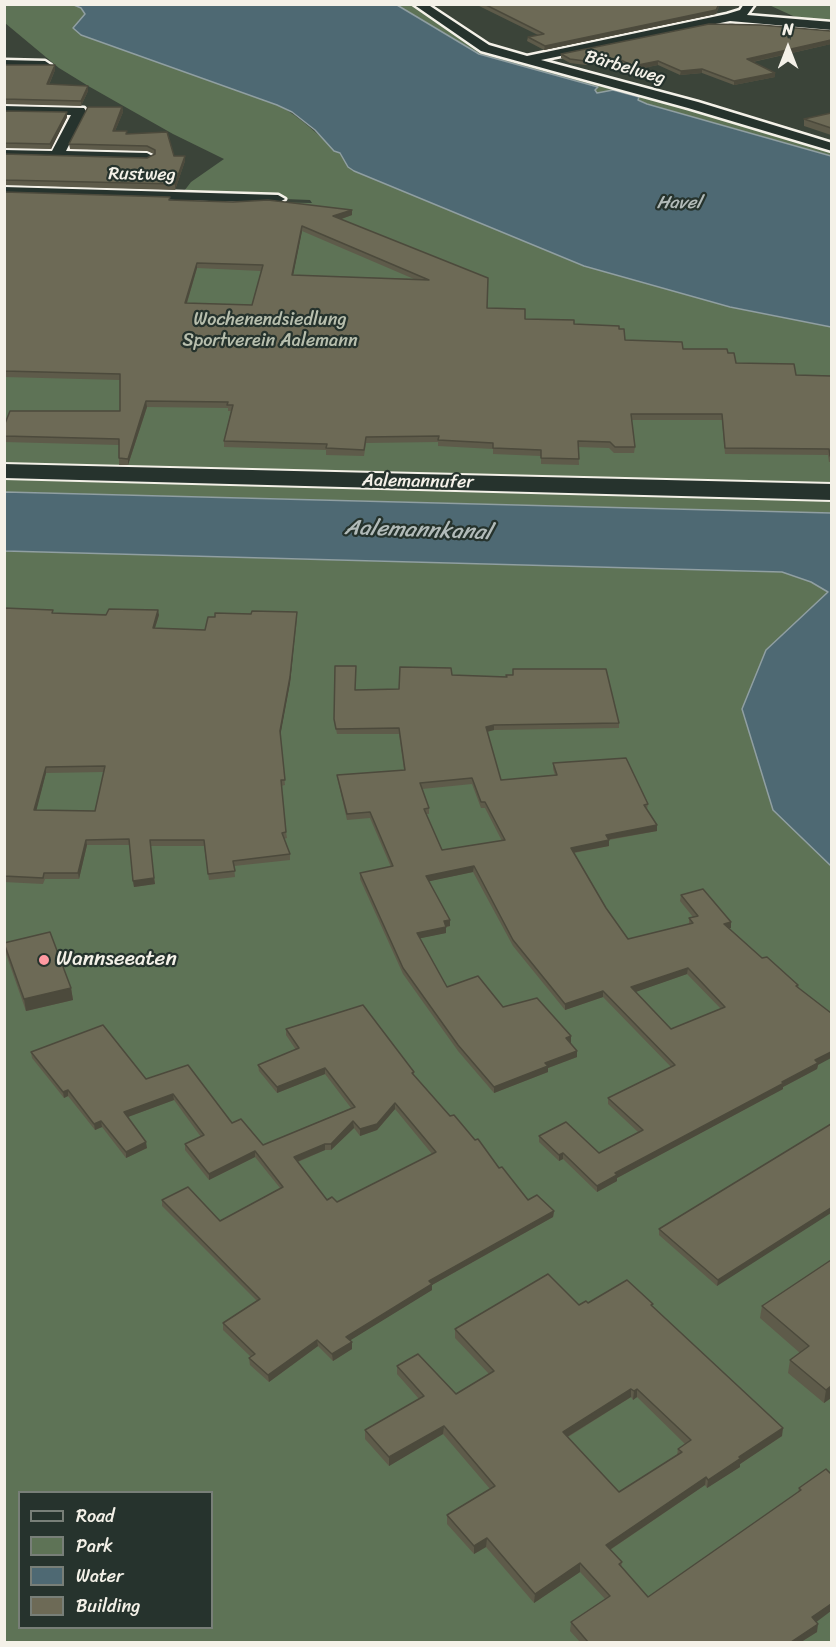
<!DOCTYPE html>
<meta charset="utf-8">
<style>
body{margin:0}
#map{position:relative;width:836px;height:1647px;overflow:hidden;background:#3b4439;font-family:Sriracha,sans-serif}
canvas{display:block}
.frame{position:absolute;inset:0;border:6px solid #f4f1e8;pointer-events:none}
.legend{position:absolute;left:18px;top:1491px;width:195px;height:138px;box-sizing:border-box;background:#26332d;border:2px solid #787f78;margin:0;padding:8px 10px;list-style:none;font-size:18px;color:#f4f1e8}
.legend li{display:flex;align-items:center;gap:12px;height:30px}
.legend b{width:30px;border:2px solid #787f78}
.north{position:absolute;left:758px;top:18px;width:60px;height:60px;-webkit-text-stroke:4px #26332d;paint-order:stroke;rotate:0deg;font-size:16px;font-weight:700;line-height:24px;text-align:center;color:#f4f1e8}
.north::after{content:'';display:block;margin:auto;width:21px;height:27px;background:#f4f1e8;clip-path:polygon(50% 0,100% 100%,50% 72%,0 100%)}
</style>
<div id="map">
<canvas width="836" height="1647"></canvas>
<div class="frame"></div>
<ul class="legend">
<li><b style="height:8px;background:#26332d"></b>Road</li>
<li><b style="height:16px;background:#5e7356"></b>Park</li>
<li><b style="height:16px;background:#4e6973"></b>Water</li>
<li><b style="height:16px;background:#6d6a56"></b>Building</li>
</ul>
<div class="north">N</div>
</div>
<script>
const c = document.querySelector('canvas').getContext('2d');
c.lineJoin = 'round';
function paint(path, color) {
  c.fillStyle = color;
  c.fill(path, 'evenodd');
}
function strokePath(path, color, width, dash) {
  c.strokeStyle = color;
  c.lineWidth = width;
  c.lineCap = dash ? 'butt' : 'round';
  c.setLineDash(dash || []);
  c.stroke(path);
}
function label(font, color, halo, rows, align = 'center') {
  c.font = font + ' Sriracha,sans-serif';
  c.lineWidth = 4.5;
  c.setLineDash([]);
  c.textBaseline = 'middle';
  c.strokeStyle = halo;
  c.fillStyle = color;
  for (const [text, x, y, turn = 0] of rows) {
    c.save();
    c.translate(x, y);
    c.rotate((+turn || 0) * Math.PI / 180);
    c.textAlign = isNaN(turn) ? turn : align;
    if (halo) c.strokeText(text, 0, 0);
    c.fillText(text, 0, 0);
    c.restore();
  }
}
paint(new Path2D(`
 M5,5H74L81,8L85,15L78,21L82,35L277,105C302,117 319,137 340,153C346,159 347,167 354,171L584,266L730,307L831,327V487L4,468L5,197L312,203L310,200L181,195L191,182L224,159L173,134L90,87L59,68L5,23Z
 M397,5H413L483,48L831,149V156L647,104L638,100L639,97L616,91L597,93L595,90L598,87L481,55Z
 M769,5H831V23L804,21Z
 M5,471L831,492L832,513L5,492Z
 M5,551L782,572L811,582L828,592L766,650L827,860L831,866V1642H5ZM20,1492H212V1628H20Z`), '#5e7356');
const water = new Path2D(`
 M74,5H397L479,54L598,87L595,90L597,93L613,90L639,97L638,100L647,104L831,156V327L730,307L584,266L354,171L348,167L340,153L334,151L315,130L292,112L277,105L81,35L73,28L85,14L81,8Z
 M5,492L831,513V866L773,810L742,709L766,650L828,592L811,582L782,572L5,551Z`);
paint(water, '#4e6973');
strokePath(water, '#909fa2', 1.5);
const street = new Path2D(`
 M413,4H427L489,45L527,56L727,14L740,10L744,4H755L747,15L832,22V30L730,21L541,60L698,102L832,143V151L688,108L481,51Z
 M4,60L45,61L51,65L45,69L4,68Z
 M4,106L84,108L86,111L66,151L147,153L154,157L147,161L4,158V150L52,151L71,115L4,114Z
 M4,187L278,195L285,199L278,203L4,195Z`);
const secondary = new Path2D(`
 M4,464L832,484V500L4,478Z`);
strokePath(street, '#f4f1e8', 5);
strokePath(secondary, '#f4f1e8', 4);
paint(street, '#26332d');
paint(secondary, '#26332d');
paint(new Path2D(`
 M475,4H720L716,14L544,50L527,41L528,37L538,35Z
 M831,44L753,62L775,77L734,85L702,73L680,75L658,65L633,70L619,63L585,65L570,63L561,58V54Z
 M4,65H55V70L49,85L88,86V91L81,106L4,104Z
 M122,107L123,112L115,131H127V134L185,161L175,190L4,185V154L147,158L154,154L147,151L70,149L69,144Z
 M4,111L67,112V117L51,149L4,148Z
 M831,113V135L804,126V119Z
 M4,192L170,197V200L352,215L341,219L487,308L525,319L619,329L625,340L683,349L728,353L736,363L796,375L831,376V462H829L828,455L725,454L722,420H631L635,447L634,453H614L609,448L578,447L579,465L541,464V456L493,454V449L438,446V442L366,443L364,456L326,455V450L224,447V441L231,411H228V408L147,407L128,465H119V445L4,442V426L120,411V380L4,377ZM302,231L414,279L293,275ZM197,268L261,271L252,305L187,303Z
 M4,608L54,613L159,615L155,628L205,630L297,618L290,683L280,735L285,785L281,786L286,832L287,838L284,839L290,854V860L234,866L235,877L209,880L204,846H150L155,884L134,887L130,845H87L79,879H45L43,884L4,882ZM104,772L95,811L36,810L46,773Z
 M452,675L619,723V728L494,730L487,732L501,780L555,775L553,769V763L648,804L647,809L657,831L609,840V846L574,853L606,908L628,939L689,924V918L693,917L680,901L681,895L731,928H729L762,958L798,985L818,1065L817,1069L783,1087V1089L617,1178V1181L597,1192L563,1159L559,1161L539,1142V1136L599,1153L638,1132L608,1104V1098L671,1067L603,997L565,1010L513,946L473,872L429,881L450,926L446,927V933L420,938L447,987L503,1007L571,1043H570L577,1051V1057L548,1068V1072L494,1093L458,1051L403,974L360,879V873L391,867L370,818L347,820L338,781L337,775L404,770L399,734H337L334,719L356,690L399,689ZM472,784L481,808H485L502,841L442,850L426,814H429V808L422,789ZM687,974L721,1009L671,1029L635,992Z
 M4,943L71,988L73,1000L26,1011L6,954Z
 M286,1029L414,1072V1075L450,1116L499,1168L528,1200L554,1211L553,1217L432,1285V1290L350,1340L352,1342V1349L333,1361L318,1346L269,1382L250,1365L249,1358L251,1357L223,1330V1323L257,1301L162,1206V1200L220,1221L280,1188L255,1157L209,1180L185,1150V1144L201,1137L174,1100L128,1117L147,1148L126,1158L102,1127L95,1130L68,1096L64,1098L32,1058L31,1052L146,1079L232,1123L263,1145L351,1108L325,1074L277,1093L259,1071L258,1065L296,1050L286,1035ZM395,1109L432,1154L337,1202L327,1200L298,1162L325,1150H331L354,1128L360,1136L377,1130Z
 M831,1124L717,1286L659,1235V1229Z
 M831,1260V1398L824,1403L788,1373L790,1360L800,1353L760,1318L762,1306Z
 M588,1303L652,1307L782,1436L740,1464V1467L707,1488L705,1485L610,1550L622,1562L621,1567L648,1597L798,1493L799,1488L826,1469L816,1622L817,1632L801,1642H580L570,1631L571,1622L605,1599L580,1572L534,1603L486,1547L474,1554L447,1524V1515L490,1489L443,1434L389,1466L365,1439V1430L419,1399L397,1374V1366L456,1394L489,1374L455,1338V1329ZM631,1397L633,1400L637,1397L685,1444L678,1449L677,1455L619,1492L568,1437Z`), '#5e5b4a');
paint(new Path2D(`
 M719,4H720L716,14L544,50L545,46Z
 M831,40V44L747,63V59Z
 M658,61V65L633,70V66Z
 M55,65V70L47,89V84Z
 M702,69V73L680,75L681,71Z
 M775,73V77L734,85V81Z
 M88,86V91L81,106V101Z
 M122,107L123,112L113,136V131Z
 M67,112V117L51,149L50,144Z
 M185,156V161L175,190V184Z
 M352,210V215L333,222V216Z
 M302,226V231L292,281V275Z
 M197,263V268L185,309V303Z
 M146,401L147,407L128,465V459Z
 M158,610L159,615L153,634V628Z
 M297,612L290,683L280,737V731Z
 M494,725V730L486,732V727Z
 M46,767V773L35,816L34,810Z
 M657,825V831L605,840L606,835Z
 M86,840L87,845L79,879L78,873Z
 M609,840V846L571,853V848Z
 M474,866L473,872L426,882V876Z
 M154,878L155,884L134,887L133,881Z
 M450,920V926L444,927V921Z
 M731,922V928L724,929V924Z
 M446,927V933L417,939V933Z
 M688,968L687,974L630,994L631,987Z
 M71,988L73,1000L26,1011L24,999Z
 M603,991V997L565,1010V1004Z
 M571,1036V1043L566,1044V1038Z
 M577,1051V1057L548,1068V1072L494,1093V1087L545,1063Z
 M831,1052V1058L818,1065L817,1069L783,1087V1089L617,1178V1181L597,1192V1186L615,1173L782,1082L815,1060Z
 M325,1068V1074L277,1093V1087Z
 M68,1090V1096L64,1098L63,1092Z
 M173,1094L174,1100L125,1118L124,1112Z
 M395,1103V1109L377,1130L360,1136V1129Z
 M101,1121L102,1127L95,1130L94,1124Z
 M353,1121L354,1128L331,1150V1144Z
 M146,1142L147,1148L126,1158V1152Z
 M325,1144V1150L294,1163V1157Z
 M255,1151V1157L209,1180V1174Z
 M563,1153V1159L559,1161V1155Z
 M831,1208V1213L717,1286L718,1280Z
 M554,1211L553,1217L432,1285V1290L346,1343V1337L429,1281Z
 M317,1340L318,1346L269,1382L268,1375Z
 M352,1342V1349L333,1361L332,1354Z
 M831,1386V1398L824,1403L826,1390Z
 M631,1389V1397L562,1440L563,1432Z
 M637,1389V1397L633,1400L634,1391Z
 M444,1426L443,1434L389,1466V1457Z
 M783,1428L782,1436L740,1464V1467L707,1488L708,1480L739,1457Z
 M706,1477L705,1485L605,1553L606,1545Z
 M487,1538L486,1547L474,1554V1546Z
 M580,1563V1572L534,1603L535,1594Z
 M831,1604V1611L811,1626L812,1617Z
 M818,1624L817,1632L801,1642H791Z`), '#4c4a3c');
const building = new Path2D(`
 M484,4H719L716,10L545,46L528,37L544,34Z
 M709,24L761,25L831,31V40L747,59L775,73L734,81L702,69L681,71L658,61L633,66L619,59L585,61L570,59L561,54Z
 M4,65H55L47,84L88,86L81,101L4,99Z
 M88,107H122L113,131H127L126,134L167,132L174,156H185L175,184L4,180V154L147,158L155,154V150L147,146L69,144Z
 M4,111L67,112L50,144L4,143Z
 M831,113V128L804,119Z
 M4,192L170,197L169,200L233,202L268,200L352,210L333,216L488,278L487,308L525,309V319L574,320V324L619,326V329H624L625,340L682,342L683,349H727L728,353H734L736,363L794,364L796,375L831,376V456H830L829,449L725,448L722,414H631L635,447H615L610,442L578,441L579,459L541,458V450L493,448V443L438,440L439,436L366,437L364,450L326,448L327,444L224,441L233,405H227L228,402L146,401L128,459L119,458V439L4,436V426L10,411H120V374L4,371ZM302,226L429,280L292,275ZM197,263L263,265L252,305L185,303Z
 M4,608L53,610L52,613L106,615L109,609L158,610L153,628L205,630L208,617H215V613L251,614L252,611L297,612L290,677L280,731L285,780H281L286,832L282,833L290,854L233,861L235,871L208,874L204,840H150L154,878L133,881L129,839L86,840L78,873H44L43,878L4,876ZM105,766L95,811L34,810L46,767Z
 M335,666H356L355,690L399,689L400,667L451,668L452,675L507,677L506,675H513V669H606L619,723L494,725L486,727L501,780L557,775L553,763L626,758L648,804L644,805L657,825L606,835L609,840L571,848L606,908L628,939L693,923L689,918L698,916L681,895L703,889L731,922L724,924L762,958L767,957L798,985L796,986L831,1013V1052L815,1060L818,1063L782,1082L784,1083L615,1173L617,1175L597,1186L563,1153L559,1155L539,1136L566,1122L599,1153L643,1130L608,1098L675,1065L603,991L565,1004L513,940L474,866L426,876L450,920L444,921L446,927L417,933L447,987L478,976L503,1007L537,998L571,1036L566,1038L577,1051L545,1063L548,1066L494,1087L458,1045L403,968L360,873L393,866L370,812L347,814L337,775L405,770L399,728L336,729L334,719ZM472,778L481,802H485L505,840L442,850L424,809L429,808L420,783ZM688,968L725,1007L671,1029L631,987Z
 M50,932L71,988L24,999L4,943Z
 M363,1005L414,1072L412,1073L450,1116L454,1115L475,1140L478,1139L499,1168L502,1167L528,1200L537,1195L554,1211L429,1281L432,1284L346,1337L352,1342L332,1354L317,1340L268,1375L249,1358L255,1354L223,1323L260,1299L162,1200L188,1187L220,1221L283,1187L255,1151L209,1174L185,1144L204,1135L173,1094L124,1112L146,1142L126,1152L101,1121L94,1124L68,1090L63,1092L31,1052L103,1025L146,1079L188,1065L232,1123L241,1119L263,1145L355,1107L325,1068L277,1087L258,1065L299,1048L286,1029ZM395,1103L436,1152L337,1202L332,1197L327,1200L294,1157L325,1144H331L353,1121L360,1129L377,1124Z
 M831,1124V1208L718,1280L659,1229Z
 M831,1260V1386L826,1390L790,1360L809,1346L762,1306Z
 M548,1274L579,1305L586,1301L588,1303L627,1280L653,1304L651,1305L783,1428L739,1457L741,1458L708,1480L706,1477L606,1545L622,1562L619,1564L648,1597L801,1490L799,1488L826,1469L831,1474V1604L812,1617L818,1624L791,1642H588L571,1622L610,1596L580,1563L535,1594L487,1538L474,1546L447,1515L495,1486L444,1426L389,1457L365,1430L424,1396L397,1366L418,1354L456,1394L494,1371L455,1329ZM631,1389L634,1391L637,1389L691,1440L678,1449L682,1452L619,1492L563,1432Z`);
paint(building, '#6d6a56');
strokePath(building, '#4c4a3c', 1.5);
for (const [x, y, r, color] of [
 [44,960,6,"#ff9aa2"]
]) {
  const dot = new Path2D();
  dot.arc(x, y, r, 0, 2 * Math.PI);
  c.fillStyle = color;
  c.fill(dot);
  strokePath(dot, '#26332d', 2);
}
label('18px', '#f4f1e8', '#26332d', [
 ["Bärbelweg",625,68,16],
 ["Rustweg",142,175,1],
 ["Aalemannufer",418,482,1]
]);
label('italic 18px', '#b2bbb9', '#26332d', [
 ["Havel",679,203]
]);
label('18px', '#b8bfae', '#26332d', [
 ["Wochenendsiedlung",270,320],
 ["Sportverein Aalemann",270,341]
]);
label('21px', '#f4f1e8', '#26332d', [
 ["Wannseeaten",56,960]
], 'left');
label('italic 22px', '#b2bbb9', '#26332d', [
 ["Aalemannkanal",418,531,2]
]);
</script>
